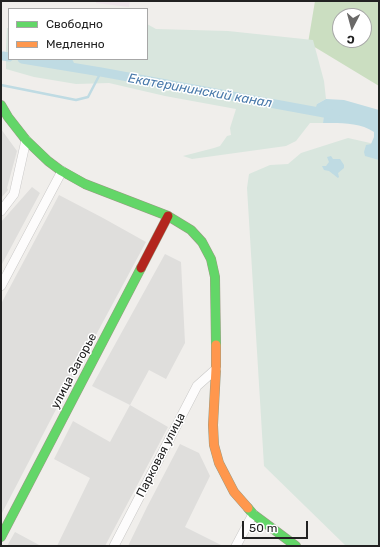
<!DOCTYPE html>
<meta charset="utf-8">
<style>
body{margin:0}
#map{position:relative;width:380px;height:547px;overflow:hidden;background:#f0eeeb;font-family:Rubik,sans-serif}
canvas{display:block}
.frame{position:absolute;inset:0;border:2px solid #222;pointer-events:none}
.legend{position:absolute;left:8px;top:8px;width:140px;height:52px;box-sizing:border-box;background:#fff;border:1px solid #a7a7a7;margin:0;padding:5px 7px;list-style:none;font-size:12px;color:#222}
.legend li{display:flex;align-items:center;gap:8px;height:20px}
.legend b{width:20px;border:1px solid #a7a7a7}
.north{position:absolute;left:332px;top:8px;width:40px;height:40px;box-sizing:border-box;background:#fff;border:1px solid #a7a7a7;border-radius:50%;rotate:186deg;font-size:11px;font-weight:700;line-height:16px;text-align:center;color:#222}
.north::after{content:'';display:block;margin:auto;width:14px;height:18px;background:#6a6968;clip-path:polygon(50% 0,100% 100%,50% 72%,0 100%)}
.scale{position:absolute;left:242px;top:521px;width:66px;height:18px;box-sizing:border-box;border:2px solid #222;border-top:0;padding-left:5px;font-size:12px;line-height:14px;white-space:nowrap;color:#222;-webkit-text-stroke:3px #fff;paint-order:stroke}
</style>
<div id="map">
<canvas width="380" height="547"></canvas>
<div class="frame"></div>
<ul class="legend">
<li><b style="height:5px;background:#63d668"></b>Свободно</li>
<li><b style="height:5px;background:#ff974d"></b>Медленно</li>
</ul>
<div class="north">С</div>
<div class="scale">50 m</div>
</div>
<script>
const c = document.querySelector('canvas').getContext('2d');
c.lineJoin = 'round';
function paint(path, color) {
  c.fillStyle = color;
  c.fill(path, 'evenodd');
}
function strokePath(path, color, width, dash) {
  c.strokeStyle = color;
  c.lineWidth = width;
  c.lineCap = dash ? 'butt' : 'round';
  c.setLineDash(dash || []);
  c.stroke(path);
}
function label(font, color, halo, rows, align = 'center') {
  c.font = font + ' Rubik,sans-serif';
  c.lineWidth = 3;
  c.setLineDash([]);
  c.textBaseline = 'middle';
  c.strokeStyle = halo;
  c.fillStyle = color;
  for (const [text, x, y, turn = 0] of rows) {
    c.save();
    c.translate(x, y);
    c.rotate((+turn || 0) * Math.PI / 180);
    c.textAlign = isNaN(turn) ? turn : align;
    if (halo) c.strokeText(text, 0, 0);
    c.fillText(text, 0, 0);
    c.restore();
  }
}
paint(new Path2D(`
 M1,129L17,151L7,188L8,190L1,198Z
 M32,187L40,193L1,266V222Z
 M59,195L103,218L146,242L62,398L1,515V304Z
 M165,254L181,262L185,343L166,379L149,370L130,405L168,427L105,546H57L90,478L54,459L73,421L110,442L130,405L92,386Z
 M180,444L199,453L210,476L185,527L223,546H128L147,507Z
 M15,532L41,546H7Z`), '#dfdedc');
paint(new Path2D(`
 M96,1H130L129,7L96,3Z`), '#ede4e9');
paint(new Path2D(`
 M315,1H379V86L308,43ZM340,16H364V40H340Z`), '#cbdec1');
paint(new Path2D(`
 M147,24L156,29L228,31L313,40L324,81L326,99L317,104L324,113L323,123H310L296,141L286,146L192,159L183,156L214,148L220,146L227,136L231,135L230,128L236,109L165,96L109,83L76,84L34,77L6,69V49L7,28H9V59H147Z
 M348,138L379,145V546H346L264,466L247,188L249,174L270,165L288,164L301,153Z`), '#d9e6de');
paint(new Path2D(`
 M49,59H72L74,63C64,71 61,66 50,65Z
 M326,99L344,100L379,110V160L365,156L364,152L366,145L371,144L374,137V132C359,122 340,123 323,123L324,113L321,109L316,107L317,104Z
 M331,156L333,159H340L344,165V168L338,173L339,177L338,178L329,171L324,170L322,166H326L329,162L327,157Z`), '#bfdbe3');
strokePath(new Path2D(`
 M1,85L76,100L88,97L101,72`), '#bfdbe3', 2.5);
strokePath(new Path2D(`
 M3,56L9,57
 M22,59L101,72L335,115`), '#bfdbe3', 9);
const street = new Path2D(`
 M1,211L14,194L26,140
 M1,286L62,171
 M114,546L197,386L216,369
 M236,546L253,514`);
const fast = new Path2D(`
 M1,105L8,117L26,140L48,161L60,170L85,184L168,216L191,230L202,242L211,259L215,277L216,345
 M248,508L253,514L296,546
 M1,537L141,268`);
const slow = new Path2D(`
 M216,345V369L213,425L214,445L219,463L234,492L248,508`);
const jam = new Path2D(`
 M141,268L168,216`);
strokePath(street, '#c9c8c7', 10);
strokePath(fast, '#999a82', 10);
strokePath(slow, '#999a82', 10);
strokePath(jam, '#999a82', 10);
strokePath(street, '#fdfcfc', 9);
strokePath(fast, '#63d668', 9);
strokePath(slow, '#ff974d', 9);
strokePath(jam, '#b3261e', 9);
label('12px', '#222', '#fff', [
 ["улица Загорье",74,371,-62],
 ["Парковая улица",161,455,-63]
]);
label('italic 13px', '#4a7aab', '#fff', [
 ["Екатерининский канал",200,91,10]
]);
</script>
